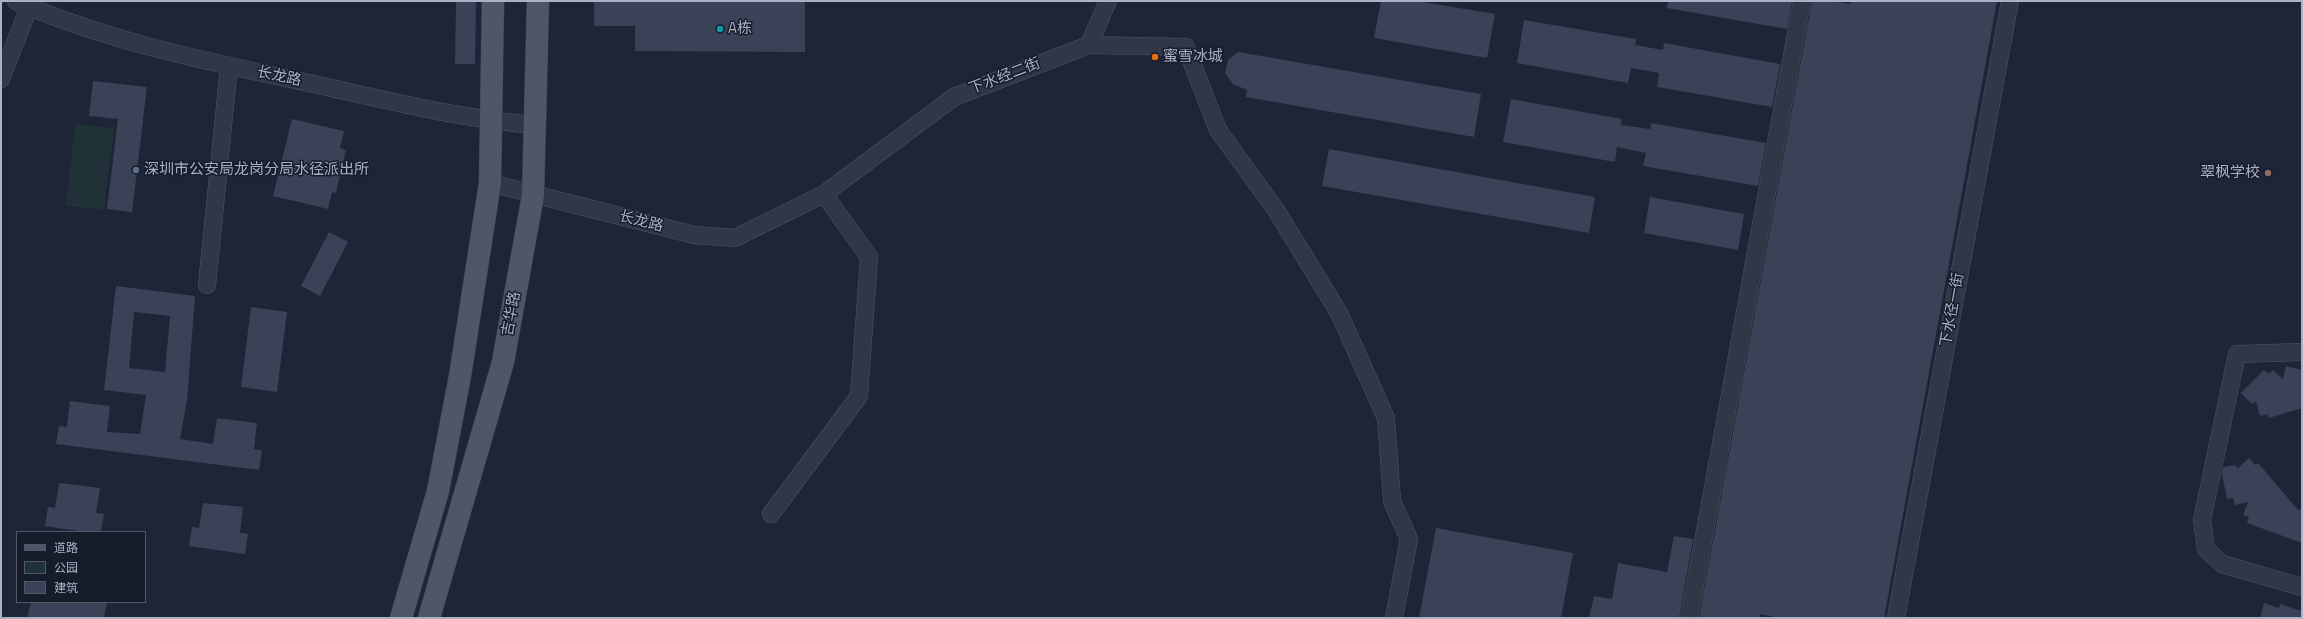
<!DOCTYPE html>
<meta charset="utf-8">
<style>
body{margin:0}
#map{position:relative;width:2303px;height:619px;overflow:hidden;background:#1e2536;font-family:"Titillium Web","Noto Sans SC",sans-serif}
canvas{display:block}
.frame{position:absolute;inset:0;border:2px solid #abb1c4;pointer-events:none}
.legend{position:absolute;left:16px;top:531px;width:130px;height:72px;box-sizing:border-box;background:#171c2b;border:1px solid #525868;margin:0;padding:5px 7px;list-style:none;font-size:12px;color:#abb1c4}
.legend li{display:flex;align-items:center;gap:8px;height:20px}
.legend b{width:20px;border:1px solid #525868}
</style>
<div id="map">
<canvas width="2303" height="619"></canvas>
<div class="frame"></div>
<ul class="legend">
<li><b style="height:5px;background:#4f5667"></b>道路</li>
<li><b style="height:11px;background:#203137"></b>公园</li>
<li><b style="height:11px;background:#3a4257"></b>建筑</li>
</ul>
</div>
<script>
const c = document.querySelector('canvas').getContext('2d');
c.lineJoin = 'round';
function paint(path, color) {
  c.fillStyle = color;
  c.fill(path, 'evenodd');
}
function strokePath(path, color, width, dash) {
  c.strokeStyle = color;
  c.lineWidth = width;
  c.lineCap = dash ? 'butt' : 'round';
  c.setLineDash(dash || []);
  c.stroke(path);
}
function label(font, color, halo, rows, align = 'center') {
  c.font = font + ' "Titillium Web","Noto Sans SC",sans-serif';
  c.lineWidth = 3;
  c.setLineDash([]);
  c.textBaseline = 'middle';
  c.strokeStyle = halo;
  c.fillStyle = color;
  for (const [text, x, y, turn = 0] of rows) {
    c.save();
    c.translate(x, y);
    c.rotate((+turn || 0) * Math.PI / 180);
    c.textAlign = isNaN(turn) ? turn : align;
    if (halo) c.strokeText(text, 0, 0);
    c.fillText(text, 0, 0);
    c.restore();
  }
}
paint(new Path2D(`
 M75,124L114,128L104,210L66,206Z`), '#203137');
paint(new Path2D(`
 M456,1H476L475,64H455Z
 M594,1H805V52L635,51V26H594Z
 M1381,1H1417L1495,14L1487,58L1374,38Z
 M1668,1H1792L1787,29L1667,8Z
 M1812,1H1832L1851,4V1H1997L1884,618H1779L1760,614V618H1699Z
 M1524,20L1636,39L1635,45L1663,50L1664,43L1780,64L1772,107L1657,87L1659,73L1631,68L1628,83L1517,63Z
 M1238,52L1481,94L1474,137L1246,97L1247,90L1233,84L1225,73L1228,60Z
 M93,81L147,87L132,212L107,209L118,119L89,116Z
 M1511,99L1622,119L1621,125L1650,129L1651,123L1766,143L1758,186L1643,166L1646,153L1617,147L1615,162L1503,142Z
 M292,119L344,131L340,148L346,150L336,193L332,192L328,209L273,196Z
 M1329,149L1595,197L1589,233L1322,186Z
 M1650,197L1744,214L1738,250L1644,233Z
 M329,232L348,242L320,296L301,286Z
 M116,286L195,296L187,400L180,439L213,444L217,418L257,423L254,449L262,450L259,470L56,444L59,426L67,427L70,401L110,406L107,432L140,434L146,395L104,390ZM134,312L170,316L165,372L129,368Z
 M251,307L287,312L277,392L241,387Z
 M2286,366L2302,370V408L2269,418L2268,414L2260,416L2256,401L2252,404L2241,393L2264,370L2269,374L2273,370L2283,379Z
 M2249,458L2255,465L2258,463L2298,510L2302,509V543L2247,523L2249,517L2243,515L2248,502L2235,505L2233,498L2227,499L2222,474L2223,467L2236,465L2237,469Z
 M59,483L100,488L96,513L104,514L101,532H85L45,526L48,507L55,508Z
 M203,503L243,507L240,533L248,534L245,554L189,546L192,527L199,528Z
 M1436,528L1573,553L1561,618H1419Z
 M1674,536L1693,539L1679,618H1589L1594,596L1612,599L1618,563L1667,572Z
 M31,602H107L104,618H27Z
 M2264,603L2279,608L2280,604L2302,611V618H2260Z`), '#3a4257');
const street = new Path2D(`
 M16,1C111,43 216,63 318,85C390,101 461,119 535,125
 M1089,45L1108,1
 M1,79L29,7
 M490,183L694,235L735,238L824,194L954,97L1089,45L1186,47L1218,130L1276,210L1339,313L1386,418L1392,501L1409,539L1394,618
 M207,285L229,66
 M2302,352L2237,354L2202,520L2206,549L2222,564L2302,587
 M771,514L859,396L869,257L824,194
 M1689,618L1802,1
 M1896,618L2010,1`);
const primary = new Path2D(`
 M401,618L438,491L460,376L490,183L493,1
 M429,618L503,362L533,195L538,1`);
strokePath(street, '#4f5465', 18);
strokePath(primary, '#3b4050', 23);
strokePath(street, '#323747', 17);
strokePath(primary, '#4f5667', 22);
for (const [x, y, r, color] of [
 [720,29,4,"#0f9aa8"],
 [1155,57,4,"#e8710a"],
 [136,170,4,"#5c6f8a"],
 [2268,173,4,"#8d6e63"]
]) {
  const dot = new Path2D();
  dot.arc(x, y, r, 0, 2 * Math.PI);
  c.fillStyle = color;
  c.fill(dot);
  strokePath(dot, '#171c2b', 1.5);
}
label('15px', '#abb1c4', '#171c2b', [
 ["A栋",728,29],
 ["蜜雪冰城",1163,57],
 ["深圳市公安局龙岗分局水径派出所",144,170],
 ["翠枫学校",2260,173,"right"]
], 'left');
label('15px', '#abb1c4', '#171c2b', [
 ["长龙路",279,77,12],
 ["下水经二街",1005,77,-21],
 ["长龙路",641,222,14],
 ["下水径一街",1953,310,-80],
 ["吉华路",512,314,-80]
]);
</script>
